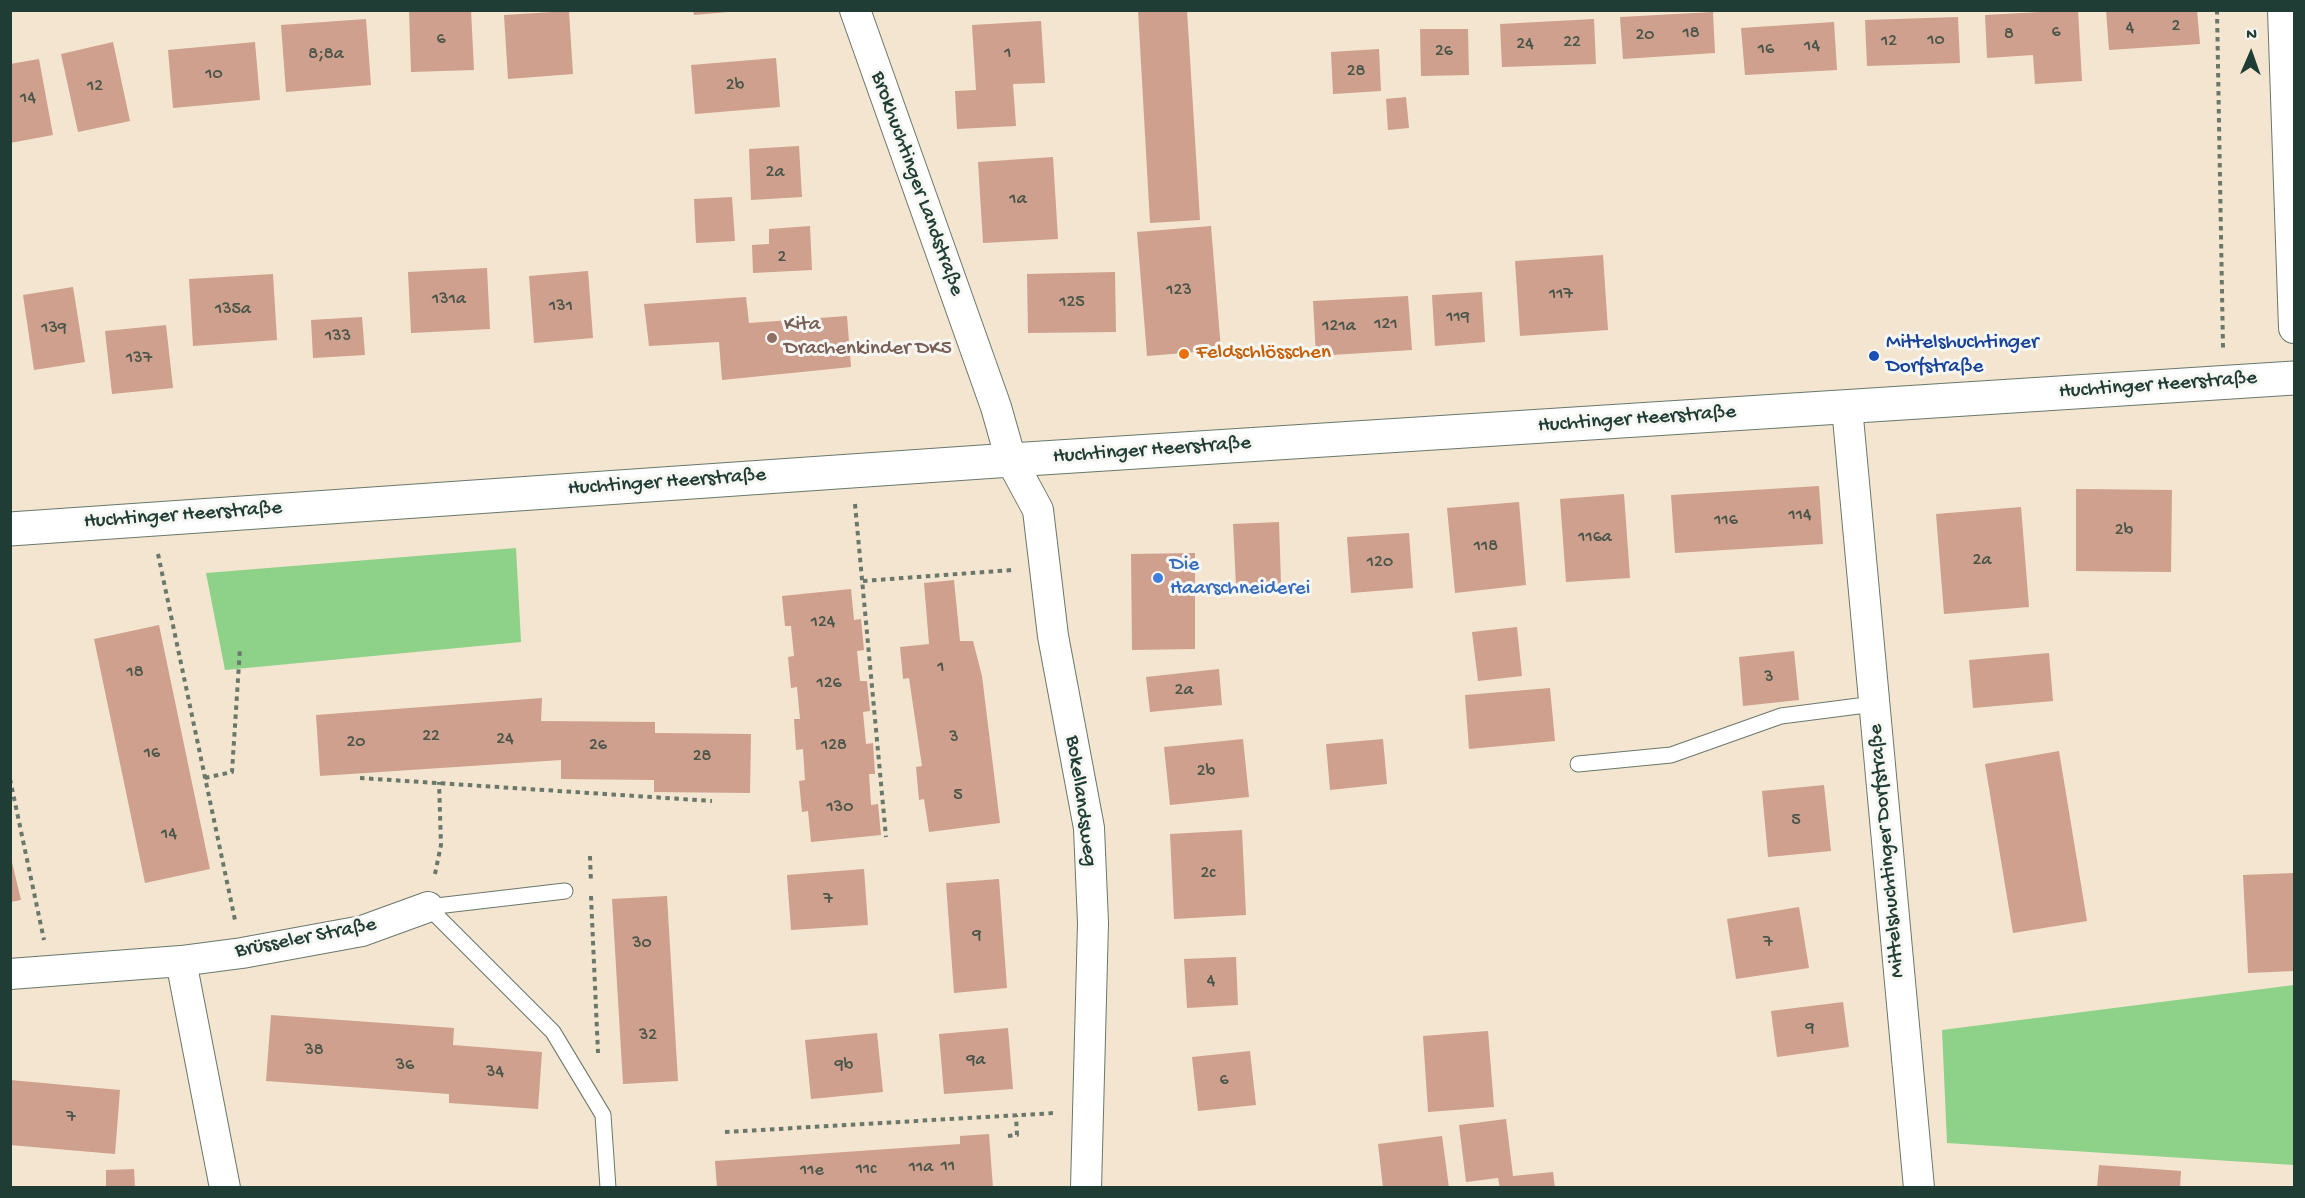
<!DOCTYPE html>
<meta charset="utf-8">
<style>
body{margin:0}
#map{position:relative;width:2305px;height:1198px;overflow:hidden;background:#f3e5cf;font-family:"Gochi Hand",sans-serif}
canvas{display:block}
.frame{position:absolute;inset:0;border:12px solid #1f3d34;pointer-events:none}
.north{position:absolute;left:2221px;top:24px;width:60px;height:60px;-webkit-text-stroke:4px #f6f6f2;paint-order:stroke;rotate:2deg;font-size:16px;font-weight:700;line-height:24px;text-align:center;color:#1f3d34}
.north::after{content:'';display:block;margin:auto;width:21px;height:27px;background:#1f3d34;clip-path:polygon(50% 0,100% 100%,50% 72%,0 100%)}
</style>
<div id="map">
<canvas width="2305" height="1198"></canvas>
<div class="frame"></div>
<div class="north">N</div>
</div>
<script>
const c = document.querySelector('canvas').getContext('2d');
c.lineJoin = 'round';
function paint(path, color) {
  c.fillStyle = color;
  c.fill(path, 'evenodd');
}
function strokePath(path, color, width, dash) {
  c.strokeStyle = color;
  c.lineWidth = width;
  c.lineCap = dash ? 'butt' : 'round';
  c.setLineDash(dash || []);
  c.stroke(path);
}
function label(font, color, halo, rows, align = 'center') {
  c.font = font + ' "Gochi Hand",sans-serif';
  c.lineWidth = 6;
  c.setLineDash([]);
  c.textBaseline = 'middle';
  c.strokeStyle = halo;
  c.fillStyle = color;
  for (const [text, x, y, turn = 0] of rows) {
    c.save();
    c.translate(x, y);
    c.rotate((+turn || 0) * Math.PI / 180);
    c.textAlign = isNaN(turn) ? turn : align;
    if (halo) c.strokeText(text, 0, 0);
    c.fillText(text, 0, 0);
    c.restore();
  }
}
paint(new Path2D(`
 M516,548L521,642L225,670L206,573Z
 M2294,985V1165L1947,1143L1942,1030Z`), '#8ed189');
paint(new Path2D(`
 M409,10H471L474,70L411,72Z
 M693,10H728V12L694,15Z
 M1138,10H1187L1200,220L1150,223Z
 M2078,10L2082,81L2035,84L2033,55L1987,58L1985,15Z
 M2106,10H2197L2200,44L2109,50Z
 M569,11L573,74L508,79L504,15Z
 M1713,12L1715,53L1623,59L1620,17Z
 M1958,17L1960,63L1867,66L1865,20Z
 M366,19L371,85L286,92L281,25Z
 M1594,19L1596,64L1502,67L1500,24Z
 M1041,21L1045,83L1013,84L1016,126L957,129L955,91L976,90L972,25Z
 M1834,22L1837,70L1745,75L1741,28Z
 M1420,29H1468L1469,75L1421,76Z
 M113,42L130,121L78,132L61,54Z
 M255,42L260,100L173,108L168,50Z
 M1379,49L1381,91L1333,94L1331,52Z
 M776,58L780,107L695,114L691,65Z
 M39,59L53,135L10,143V64Z
 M1406,97L1409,128L1388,130L1386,99Z
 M799,146L802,197L751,200L749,149Z
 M1053,157L1058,239L983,243L978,162Z
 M732,197L735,241L696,243L694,199Z
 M810,226L812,270L753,273L752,245L769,244V229Z
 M1211,226L1221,350L1147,356L1137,232Z
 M1603,255L1608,330L1520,336L1515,261Z
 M487,268L490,329L411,333L408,272Z
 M588,271L593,338L534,343L529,276Z
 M1115,272L1116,332L1028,333L1027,274Z
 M273,274L277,340L193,346L189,279Z
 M73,287L85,362L34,370L23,295Z
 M1482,292L1485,342L1435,346L1432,295Z
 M1408,296L1412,350L1316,356L1313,301Z
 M746,297L749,323L847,316L851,367L722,380L719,342L649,346L644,304Z
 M362,317L365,355L313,358L311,320Z
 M166,325L173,388L112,394L105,331Z
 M1819,486L1823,544L1675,553L1671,495Z
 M2076,489L2172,490L2171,572L2076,571Z
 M1624,494L1630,578L1566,582L1560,499Z
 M1519,502L1526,585L1455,593L1447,508Z
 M2021,507L2029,607L1944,614L1936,514Z
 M1279,522L1281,584L1236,586L1233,524Z
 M1409,533L1413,588L1351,593L1347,537Z
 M1195,553V649L1132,650L1131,554Z
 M954,580L960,641H973L982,676L1000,823L929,832L924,799L919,800L916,767L922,766L909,678L903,679L900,647L929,644L924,583Z
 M851,589L854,620L861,619L864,650L857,651L860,681H867L870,711L863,712L866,744L873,743L875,774H869L871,805L878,804L881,835L811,842L808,811L802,812L799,781L805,780L803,749L796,750L794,719H800L797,687L791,688L788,657L794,656L791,626H785L782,596Z
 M159,625L210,869L145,883L94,639Z
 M1517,627L1522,676L1478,681L1472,632Z
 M1794,651L1799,700L1743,706L1739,657Z
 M2049,653L2053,701L1973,708L1969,660Z
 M1219,669L1222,705L1150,712L1146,677Z
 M1550,688L1555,741L1469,749L1465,695Z
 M542,698L541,721L655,722V733L751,734L750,793L654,792V780L561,779V760L320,776L316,715Z
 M1243,739L1249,797L1170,805L1164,747Z
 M1383,739L1387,784L1330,790L1326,744Z
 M2059,751L2087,921L2013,933L1985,764Z
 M1824,785L1831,851L1768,857L1762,791Z
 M1242,830L1246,915L1174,919L1170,834Z
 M10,854L21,900L10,902Z
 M864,869L868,925L791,930L787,875Z
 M2294,873V971L2248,973L2243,875Z
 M999,879L1007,988L954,993L946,883Z
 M667,896L678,1081L623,1084L612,899Z
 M1799,907L1809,968L1736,979L1727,919Z
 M1236,957L1238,1005L1187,1008L1184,959Z
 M1843,1002L1849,1047L1777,1057L1771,1011Z
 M271,1015L454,1028L453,1045L542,1052L538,1109L449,1103V1094L266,1081Z
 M1008,1028L1013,1089L944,1094L939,1034Z
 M1488,1031L1494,1107L1428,1112L1423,1036Z
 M877,1033L883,1092L811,1099L805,1040Z
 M1250,1051L1256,1105L1198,1111L1192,1057Z
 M10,1080L120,1090L115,1154L10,1145Z
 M1506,1119L1513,1176L1553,1172L1555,1188H1500L1498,1178L1466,1182L1459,1125Z
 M989,1134L993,1188H717L715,1161L960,1144V1136Z
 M1442,1136L1449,1188H1383L1378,1144Z
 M2099,1165L2181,1171L2180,1188H2097Z
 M134,1169L135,1188H106V1170Z`), '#cea08d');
const lane = new Path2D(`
 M1578,764L1671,755L1781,716L1874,704
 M428,907L553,1032L603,1115L608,1188
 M428,907L565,891`);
const street = new Path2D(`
 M855,10L996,407L1011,460L1038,510L1053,636L1089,828L1093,923L1086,1188
 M2283,10L2294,328
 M1847,407L1919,1188
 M181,961L225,1188
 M10,974L181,961L242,953L362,931L428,907`);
const secondary = new Path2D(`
 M10,529L1011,460L2294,378`);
strokePath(lane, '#69786a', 17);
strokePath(street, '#69786a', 32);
strokePath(secondary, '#69786a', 35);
strokePath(new Path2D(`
 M2217,10L2223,348
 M855,504L886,837
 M158,554L235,920
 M863,581L1012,570
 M205,778L232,772L240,648
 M360,778L712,801
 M10,779L44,940
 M590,856L591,883
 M435,874L441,845L439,782
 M591,896L598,1053
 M725,1132L1055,1113
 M1008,1136L1017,1135L1016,1115`), '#69786a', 4, [4.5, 4.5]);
strokePath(lane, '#fff', 15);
strokePath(street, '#fff', 30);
strokePath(secondary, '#fff', 33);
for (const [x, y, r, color] of [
 [772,338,6,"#8d6e63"],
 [1184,354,6,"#e8710a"],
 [1874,356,6,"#1a4fb4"],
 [1158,578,6,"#3f7fe0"]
]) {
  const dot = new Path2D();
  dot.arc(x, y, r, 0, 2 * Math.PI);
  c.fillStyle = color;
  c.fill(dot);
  strokePath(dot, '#f6f6f2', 2);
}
label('18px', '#4b564a', null, [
 ["2",2176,27],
 ["4",2130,29],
 ["6",2056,33],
 ["18",1691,34],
 ["8",2009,35],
 ["20",1645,36],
 ["6",441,40],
 ["10",1936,41],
 ["12",1889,42],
 ["22",1572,43],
 ["24",1525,45],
 ["14",1812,47],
 ["16",1766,50],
 ["26",1444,52],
 ["1",1008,54],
 ["8;8a",326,55],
 ["28",1356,72],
 ["10",214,75],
 ["2b",735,86],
 ["12",95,87],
 ["14",28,99],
 ["2a",775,173],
 ["1a",1018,200],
 ["2",782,258],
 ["123",1179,291],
 ["117",1561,295],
 ["131a",449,300],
 ["125",1072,303],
 ["131",561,307],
 ["135a",233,310],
 ["119",1458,318],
 ["121",1386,325],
 ["121a",1339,327],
 ["139",54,329],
 ["133",338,337],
 ["137",139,359],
 ["114",1800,516],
 ["116",1726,521],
 ["2b",2124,531],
 ["116a",1595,538],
 ["118",1486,547],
 ["2a",1982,561],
 ["120",1380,563],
 ["124",823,623],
 ["1",941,668],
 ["18",135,673],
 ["3",1769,678],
 ["126",829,684],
 ["2a",1184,691],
 ["22",431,737],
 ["3",954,738],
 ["24",505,740],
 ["20",356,743],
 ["26",598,746],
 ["128",834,746],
 ["16",152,754],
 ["28",702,757],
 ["2b",1206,772],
 ["5",958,796],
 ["130",840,808],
 ["5",1796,821],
 ["14",169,835],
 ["2c",1208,874],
 ["7",828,900],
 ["9",977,936],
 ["7",1768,943],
 ["30",642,944],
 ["4",1211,982],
 ["9",1810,1029],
 ["32",648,1036],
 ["38",314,1051],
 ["9a",976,1061],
 ["36",405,1066],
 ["9b",844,1066],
 ["34",495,1073],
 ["6",1224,1081],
 ["7",71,1118],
 ["11",948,1167],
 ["11a",921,1168],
 ["11c",866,1170],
 ["11e",812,1171]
]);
label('21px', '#1f3d34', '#f6f6f2', [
 ["Brokhuchtinger Landstraße",916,184,70],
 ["Huchtinger Heerstraße",2158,386,-4],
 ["Huchtinger Heerstraße",1637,420,-4],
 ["Huchtinger Heerstraße",1152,451,-4],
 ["Huchtinger Heerstraße",667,483,-4],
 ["Huchtinger Heerstraße",183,516,-4],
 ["Bokellandsweg",1080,801,82],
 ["Mittelshuchtinger Dorfstraße",1888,851,-95],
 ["Brüsseler Straße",306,939,-11]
]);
label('21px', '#785e54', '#f6f6f2', [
 ["Kita",784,326],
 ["Drachenkinder DK5",784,350]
], 'left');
label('21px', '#164399', '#f6f6f2', [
 ["Mittelshuchtinger",1886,344],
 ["Dorfstraße",1886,368]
], 'left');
label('21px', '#c56008', '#f6f6f2', [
 ["Feldschlösschen",1196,354]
], 'left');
label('21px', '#366cbe', '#f6f6f2', [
 ["Die",1170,566],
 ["Haarschneiderei",1170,590]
], 'left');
</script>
